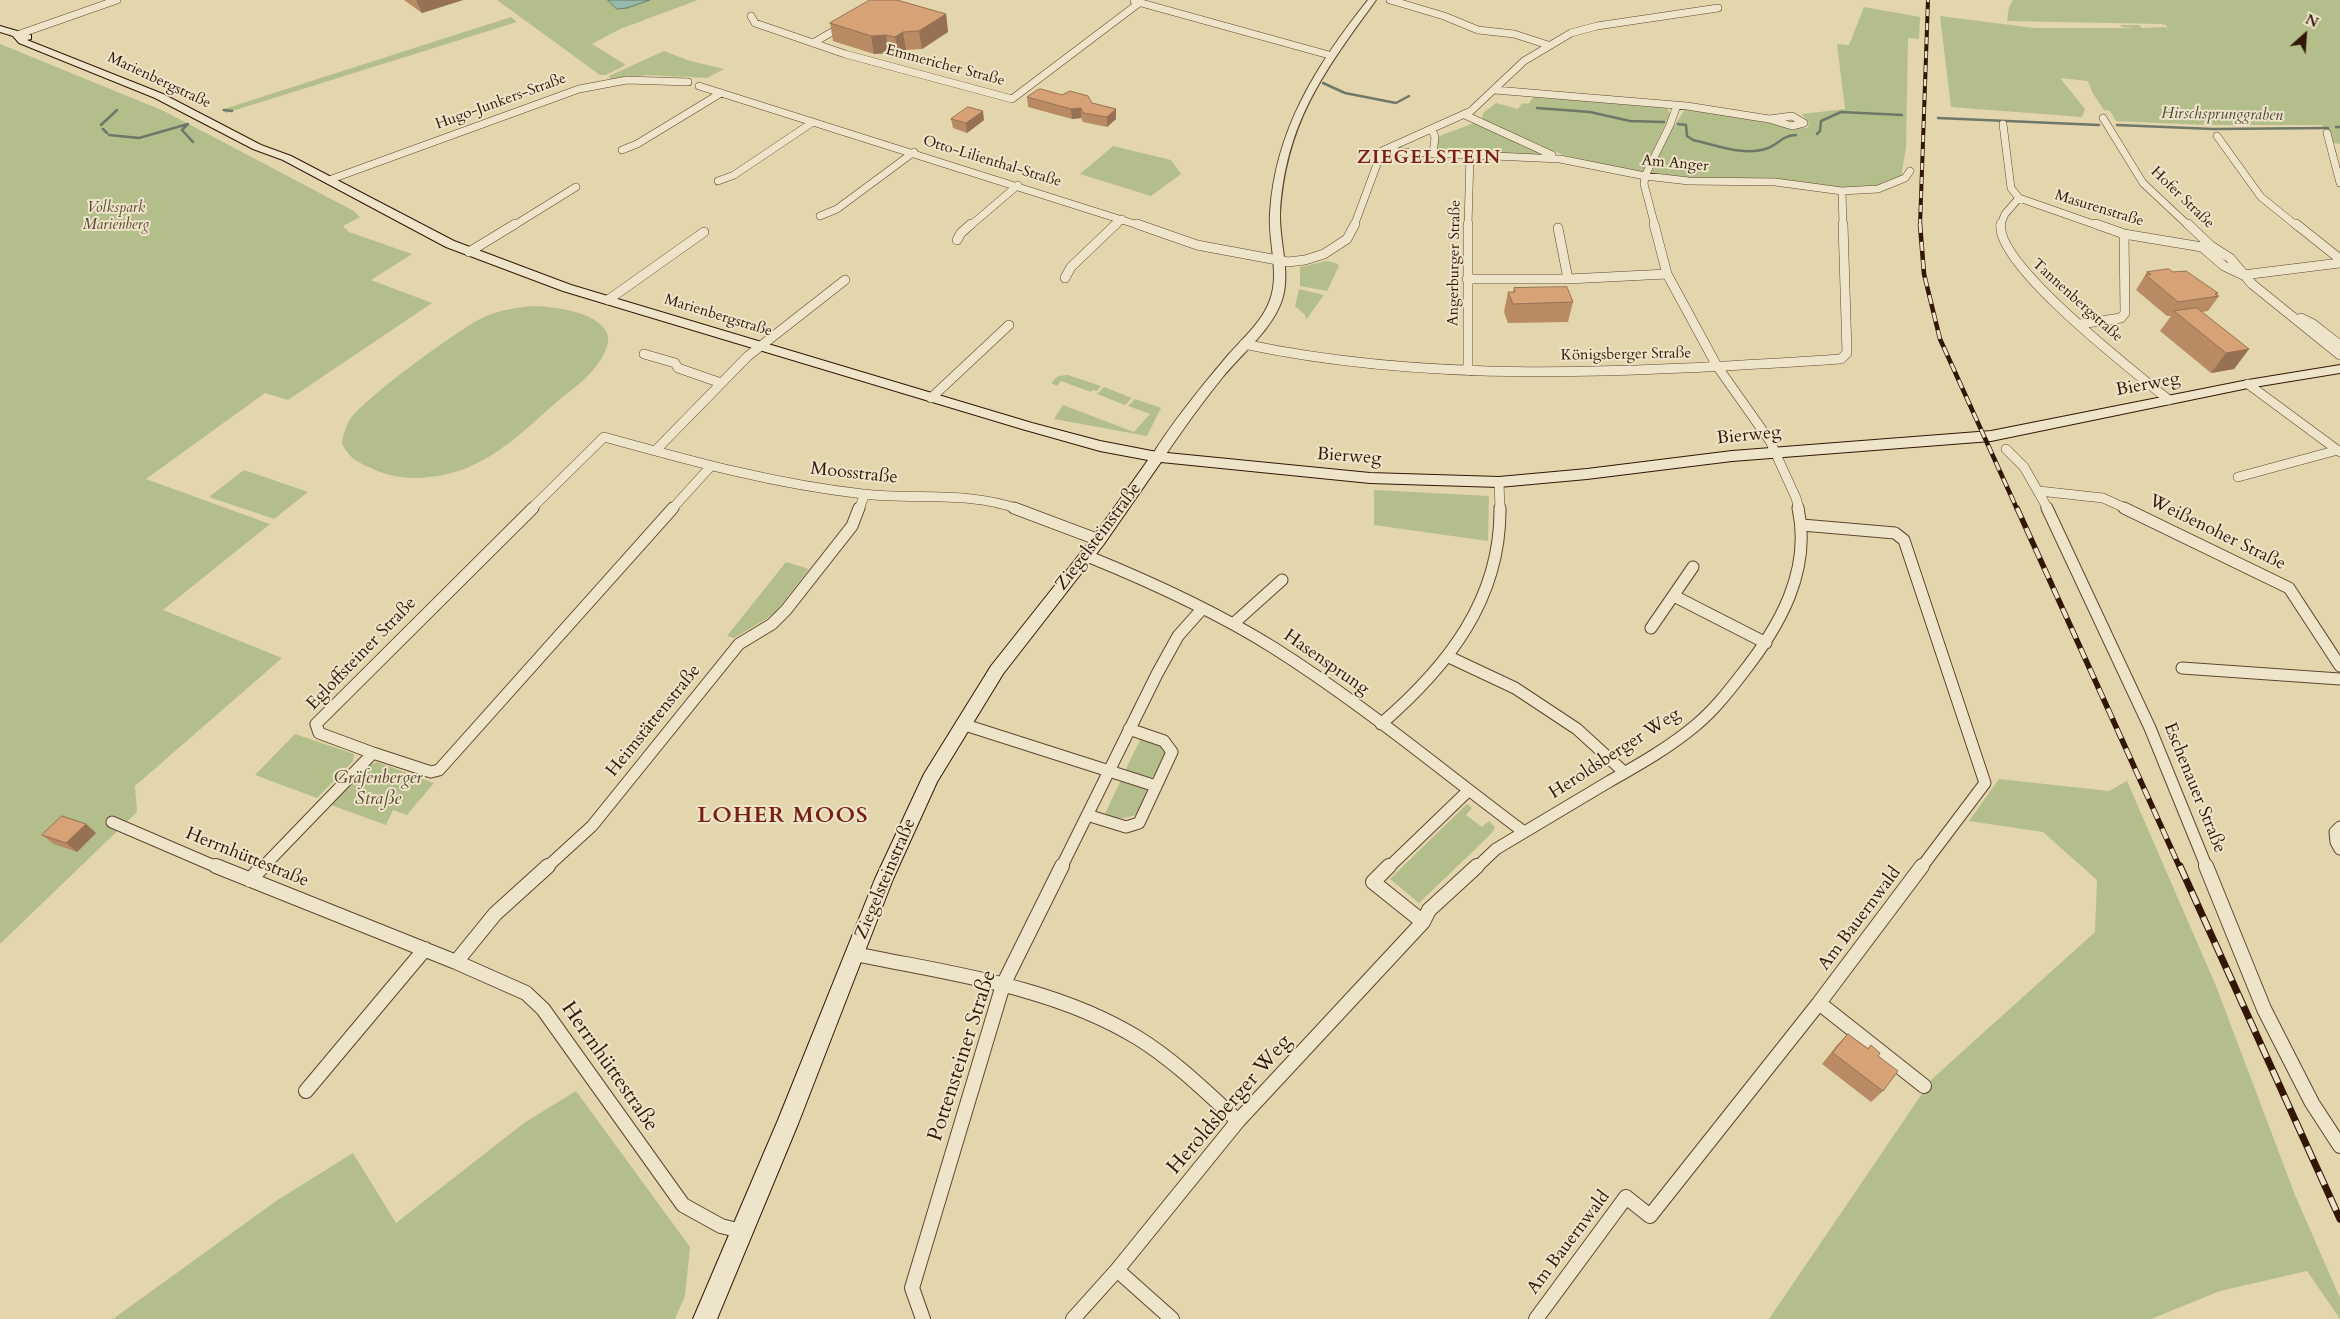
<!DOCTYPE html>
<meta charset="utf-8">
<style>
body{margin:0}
#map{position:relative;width:2340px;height:1319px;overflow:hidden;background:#e3d6ad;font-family:Cardo,serif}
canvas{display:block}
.north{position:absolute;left:2280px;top:10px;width:50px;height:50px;-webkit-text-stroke:4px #ede4ca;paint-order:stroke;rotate:26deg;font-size:14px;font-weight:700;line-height:20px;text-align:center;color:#331606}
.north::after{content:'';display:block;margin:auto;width:18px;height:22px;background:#331606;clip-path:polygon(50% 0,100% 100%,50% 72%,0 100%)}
</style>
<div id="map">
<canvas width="2340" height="1319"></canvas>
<div class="north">N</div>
</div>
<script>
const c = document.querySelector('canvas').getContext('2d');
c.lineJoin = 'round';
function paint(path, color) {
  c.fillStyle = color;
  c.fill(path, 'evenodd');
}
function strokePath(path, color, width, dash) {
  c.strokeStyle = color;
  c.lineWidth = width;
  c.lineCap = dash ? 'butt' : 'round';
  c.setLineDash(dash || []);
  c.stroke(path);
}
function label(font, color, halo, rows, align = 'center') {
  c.font = font + ' Cardo,serif';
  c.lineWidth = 4;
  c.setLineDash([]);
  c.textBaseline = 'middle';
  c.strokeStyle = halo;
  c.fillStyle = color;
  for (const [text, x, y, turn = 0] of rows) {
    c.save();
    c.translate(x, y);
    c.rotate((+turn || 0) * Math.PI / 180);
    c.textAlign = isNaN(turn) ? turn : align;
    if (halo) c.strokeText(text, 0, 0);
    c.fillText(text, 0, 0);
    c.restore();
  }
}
paint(new Path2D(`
 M497,0H608L617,9L627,8L650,0H698L620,29L592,44L626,65L606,75H600Z
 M2013,0H2340V144L2328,142L2322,125H2206L2116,121L2110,111L2104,110L2092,92L2088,81L2060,78L2085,109L2082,117L1951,107L1940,16L2034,28H2123L2135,27H2122L2120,25H2139L2142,28L2165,27L2168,31L2166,25L2161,24L2007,21L2009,7Z
 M1864,7L1920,17L1919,39L1908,38L1906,148L1901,177L1874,188L1842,189L1669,178L1650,174L1674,126L1686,108L1791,127L1807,128L1809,123L1802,114L1845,109L1837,44L1849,45Z
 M511,17L517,22L226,113L221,110Z
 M0,44L164,111L354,211L360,217L343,226L349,232L412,254L371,280L432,303L288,400L265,393L146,479L270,524L163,610L282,658L135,786L137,812L0,944Z
 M664,51L690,61L724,69L707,78L646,75L610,79L609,76Z
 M1535,95L1667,108L1670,114L1644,170L1639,172L1563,155L1482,119L1483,113L1496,103L1518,109L1522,103L1528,104Z
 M1474,123L1545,156L1436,152L1437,137Z
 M1113,146L1171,160L1181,174L1151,196L1080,174Z
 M1327,261L1336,263L1339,266L1327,291L1300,286V267Z
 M1299,289L1324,295L1306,320L1305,315L1295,306Z
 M535,306C555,307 598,312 607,333C611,344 603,357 597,365C587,379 571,390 558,401C530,425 504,452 469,467C440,479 402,483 373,469C359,463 348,458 342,443C343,436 345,428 349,421C360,401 459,329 482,318C499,310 517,307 535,306Z
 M1068,375L1101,386L1097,391L1093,390L1091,392L1061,381L1057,386L1051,383L1058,376Z
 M1104,387L1132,398L1125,405L1097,394Z
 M1135,399L1161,408L1147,436L1054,419L1063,405L1134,432L1150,414L1128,406Z
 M244,470L308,492L274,519L209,497Z
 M1374,490L1489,496L1488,541L1374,525Z
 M786,562L809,569L774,614L734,638L727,636Z
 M295,734L354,754L353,761L317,798L255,775Z
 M1141,738L1161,745L1166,754L1157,774L1148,779L1125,771Z
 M377,762L434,783L407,815L393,810L386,825L331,805L367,766Z
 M1999,779L2109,791L2127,781L2216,986L2295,1195L2340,1298V1319L2307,1271L2220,1291L2151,1319H1769L1932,1079L2095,932L2097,880L2043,832L1969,821Z
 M1121,780L1145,787L1148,793L1137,815L1115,820L1104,816Z
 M1467,804L1472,808L1466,815L1482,827L1489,821L1495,827L1492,833L1419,903L1390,879Z
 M576,1091L690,1247L685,1296L675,1319H113L276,1201L353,1153L396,1223L524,1123Z`), '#b3be8a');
const water = new Path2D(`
 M608,0H650L627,8L617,9Z`);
paint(water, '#95b9ac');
strokePath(water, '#6e786a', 1);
strokePath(new Path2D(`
 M1323,83L1345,93L1396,103L1409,96
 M1537,108L1590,112L1630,121L1664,122
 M224,110L232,111
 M1938,118L2099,125
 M1678,124L1686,125L1687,136L1693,140C1716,145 1744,157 1768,148C1778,144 1784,135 1796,135
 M101,125L117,110
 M187,125L182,130L193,142
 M2117,125L2213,129L2328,128
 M2336,127H2340
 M103,129L107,133
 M1817,134L1820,131L1821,121L1841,112L1902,115
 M109,135L139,138L188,124`), '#6e786a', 2.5);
const minorFar3 = new Path2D(`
 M1390,0L1444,16L1478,30L1514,34L1548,45
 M1134,1L1329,55
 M751,16L755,23L845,54L1012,99L1139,3
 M17,35L117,0
 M813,43L844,25
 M699,86L1141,226
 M1495,90L1687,106L1769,119
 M1465,115L1552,155
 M1792,116L1804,123L1792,126L1769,119Z
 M2103,118L2143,183L2189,226
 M2003,124L2011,188L2019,198L2099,226
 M1432,130L1435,137L1433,154
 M2327,133L2340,183
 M2217,136L2261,197L2297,226
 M622,150L637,144L721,93
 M1384,151L1560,159L1645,176L1689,181L1775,182L1842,191L1878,189L1905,178L1910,171
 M329,180L579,89L627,80L688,82
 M718,181L734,175L813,122
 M1842,191L1843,226
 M820,216L837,209L914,152
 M513,226L576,187
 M970,226L1018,185
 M1115,226L1122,219
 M1354,226L1382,151L1471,111L1524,61L1571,33L1597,26L1718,8
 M1468,226L1470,156
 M1655,226L1644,184L1645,176L1670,125L1677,105
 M2000,226L2005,214L2019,198`);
const minorFar2 = new Path2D(`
 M1137,224L1197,245L1288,262L1305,260L1324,254L1347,239L1355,224
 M1654,224L1667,274L1717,366L1770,441L1796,498L1799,509
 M2001,224C1994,264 2137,374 2169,400
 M2096,224L2124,234L2202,247L2211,246L2188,224
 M2296,224L2340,259
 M1558,228L1568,279
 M957,240L961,233L971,224
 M2211,246L2230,258L2252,284L2340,355
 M2202,247L2224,266L2243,275
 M469,252L515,224
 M2243,275L2340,263
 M1065,278L1071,267L1116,224
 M1467,279H1568L1667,274
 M608,300L704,232
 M2301,318L2313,324L2340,345
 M2080,324L2121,318L2125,313L2124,234
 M1244,344C1440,386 1643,371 1841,359L1847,353L1843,224
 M644,354L675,363L678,368L721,383
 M1468,371V224
 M2248,384L2340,452
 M931,398L1009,325
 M2006,449L2024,467L2048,509
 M656,450L748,356L845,280
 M2238,477L2338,450
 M1499,482L1500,509
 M2039,491L2103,498L2127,509
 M531,509L604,437C691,461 773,484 863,494C914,500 969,491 1018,509
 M672,509L711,466
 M859,509L865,494`);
const minorFar1 = new Path2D(`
 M1014,508L1099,540
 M2047,508L2150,728L2207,868
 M2124,508L2289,588L2340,666
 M1802,525L1895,533L1904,540L1985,783L1921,868
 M1087,556C1151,582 1215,611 1274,648C1361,703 1441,770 1524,832
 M1674,596L1766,643
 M1233,624L1282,580
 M1651,628L1693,567
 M1449,657L1515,688L1577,729L1624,772
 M2182,668L2340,679
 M962,724L1156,786
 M1381,724C1447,667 1501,600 1500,508
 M373,753L431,772L439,770L673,508
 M1087,815L1126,827L1139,823L1172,752L1164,741L1129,729
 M112,822L219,868
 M2340,827L2335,832L2336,842L2340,849
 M262,868L373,753L319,733L316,724L533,508
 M546,868L592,826L739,644L772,624L786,610L852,526L859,508
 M1061,868L1157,674L1178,636L1202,609
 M1388,868L1468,791
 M1476,868L1496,849C1534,826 1572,804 1610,781C1640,764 1670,747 1696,725C1714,710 1728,692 1742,674C1779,627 1812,571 1798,508`);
const minor = new Path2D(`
 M216,866L456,962L526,993L543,1009L683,1205L721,1226L741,1231
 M1389,866L1373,882L1423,922
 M2206,866L2264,1009L2312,1103L2340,1146
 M250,880L263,866
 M855,954C951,974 1053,986 1138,1038C1175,1061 1206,1092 1238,1121
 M456,962L495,914L548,866
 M1819,1003L1924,1086
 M306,1091L425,949
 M1117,1270L1172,1319
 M923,1319L912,1288L1003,985L1062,866
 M1073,1319L1117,1270L1238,1121L1423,922L1429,910L1477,866
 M1536,1319L1626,1197L1650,1216L1819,1003L1922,866`);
const tertiary = new Path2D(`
 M1368,0H1376C1325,70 1285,123 1280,213C1279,241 1291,273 1282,300C1272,330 1241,354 1222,378C1201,404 1181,432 1162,460H1152L1151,457C1173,421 1201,387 1229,354C1243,338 1262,322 1270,300C1280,273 1268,242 1270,213C1275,130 1317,64 1368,0Z`);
const secondary = new Path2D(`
 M0,26L31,35V39L27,40L163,94L261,145L291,156L454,241L571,285L1032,423L1100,441L1157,452L1370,473L1499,477L1587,469L1732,451L1991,431L2248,380L2340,365V373L2248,388L1991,441L1732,461L1587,479L1499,487L1370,483L1161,462L1104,544L1003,674L937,782L893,879L798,1124L717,1319H693L778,1120L875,879L924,774L991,666L1094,536L1148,460L1100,451L1022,429L563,291L446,247L283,160L253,149L155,98L19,43L13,36L0,32Z`);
strokePath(minorFar3, '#5f4630', 8);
strokePath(minorFar2, '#5f4630', 10);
strokePath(minorFar1, '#5f4630', 13);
strokePath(minor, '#5f4630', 16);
strokePath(tertiary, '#5f4630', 2);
strokePath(secondary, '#331606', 2);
strokePath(minorFar3, '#ede4ca', 7);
strokePath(minorFar2, '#ede4ca', 9);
strokePath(minorFar1, '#ede4ca', 11);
strokePath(minor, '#ede4ca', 14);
paint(tertiary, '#ede4ca');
paint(secondary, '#ede4ca');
const railFar3 = new Path2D(`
 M1920,226L1928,0`);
const railFar2 = new Path2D(`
 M1920,224L1924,274L1940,339L2017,509`);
const railFar1 = new Path2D(`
 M2017,508L2180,868`);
const rail = new Path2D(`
 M2180,866L2340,1219`);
strokePath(railFar3, '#331606', 4);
strokePath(railFar2, '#331606', 4.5);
strokePath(railFar1, '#331606', 5.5);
strokePath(rail, '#331606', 7);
strokePath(railFar3, '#ede4ca', 2.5, [7]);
strokePath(railFar2, '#ede4ca', 3, [9]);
strokePath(railFar1, '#ede4ca', 4, [11]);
strokePath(rail, '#ede4ca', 5, [14]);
paint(new Path2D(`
 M404,0H463L422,13Z
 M946,14L948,32L922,49L906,50L898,55L889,53L874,54L833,41L830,23Z
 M1027,97L1092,103L1116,109V119L1107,127L1083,122L1081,118L1072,119L1028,107Z
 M951,119L984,120L967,133L953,128Z
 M2147,272H2173L2218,293L2217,295L2219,296L2208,311L2202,312L2249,349L2234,369L2211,373L2160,331L2171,316H2167L2136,290Z
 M1514,288L1573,302L1568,322L1508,323L1504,312L1508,292H1513Z
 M86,824L96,833L77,852L54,844L42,835Z
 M1848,1034L1868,1048L1871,1045L1878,1056L1883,1091L1871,1102L1822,1064L1837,1045Z`), '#b98b65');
paint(new Path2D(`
 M416,0H463L422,13Z
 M946,14L948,32L922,49L919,31Z
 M903,32L906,50L898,55L895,37Z
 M886,35L889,53L874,54L871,36Z
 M1081,108V118L1072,119L1071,109Z
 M1116,109V119L1107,127V117Z
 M983,111L984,120L967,133L966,123Z
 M2249,349L2234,369L2211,373L2226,353Z
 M86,824L96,833L77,852L66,843Z`), '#967153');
const building = new Path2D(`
 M870,0H897L946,14L919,31L903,32L895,37L886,35L871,36L830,23Z
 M1041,89L1062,95L1070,91L1088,96L1092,103L1116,109L1107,117L1083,113L1081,108L1071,109L1027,97L1037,90Z
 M968,107L983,111L966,123L951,119Z
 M2169,269L2173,272L2186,271L2218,293L2215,294L2219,296L2178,302L2146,275L2151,274L2147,272Z
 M1567,287L1573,302L1513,304L1508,292H1515L1514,288Z
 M2197,308L2249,349L2226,353L2174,311Z
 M62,816L86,824L66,843L42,835Z
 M1848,1034L1868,1049L1871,1045L1880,1053L1878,1056L1898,1071L1883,1091L1833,1053Z`);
paint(building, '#d7a276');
strokePath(building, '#967153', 1);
label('15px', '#331606', '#ede4ca', [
 ["Emmericher Straße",945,66,15],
 ["Marienbergstraße",159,81,25],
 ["Hugo-Junkers-Straße",501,102,-20],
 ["Otto-Lilienthal-Straße",992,162,17],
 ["Am Anger",1675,164,5],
 ["Hofer Straße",2182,198,44],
 ["Masurenstraße",2099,209,17],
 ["Angerburger Straße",1455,263,-89],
 ["Tannenbergstraße",2077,301,42],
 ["Marienbergstraße",718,316,17],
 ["Königsberger Straße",1626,355,-1]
]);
label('italic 15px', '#59482e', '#ede4ca', [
 ["Volkspark",116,209],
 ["Marienberg",116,226]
]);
label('italic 16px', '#504738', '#ede4ca', [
 ["Hirschsprunggraben",2222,115,1]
]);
label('18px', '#331606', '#ede4ca', [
 ["Bierweg",2148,385,-11],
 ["Bierweg",1749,436,-6],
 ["Bierweg",1349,457,4],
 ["Moosstraße",854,474,6],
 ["Weißenoher Straße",2217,533,26],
 ["Ziegelsteinstraße",1099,537,-53],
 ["Egloffsteiner Straße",362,654,-46],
 ["Hasensprung",1326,663,35],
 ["Heimstättenstraße",654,721,-51],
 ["Heroldsberger Weg",1615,754,-33],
 ["Eschenauer Straße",2194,788,68],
 ["Herrnhüttestraße",247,858,22],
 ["Ziegelsteinstraße",886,879,-67],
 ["Am Bauernwald",1860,919,-53],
 ["Am Bauernwald",1569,1243,-53]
]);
label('italic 18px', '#59482e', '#ede4ca', [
 ["Gräfenberger",378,779],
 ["Straße",378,800]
]);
c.letterSpacing = '1px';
label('bold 19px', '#7a1f14', '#ede4ca', [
 ["ZIEGELSTEIN",1429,159]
]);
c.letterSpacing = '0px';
label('21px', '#331606', '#ede4ca', [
 ["Pottensteiner Straße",963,1056,-72],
 ["Herrnhüttestraße",609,1067,55],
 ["Heroldsberger Weg",1230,1105,-49]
]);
c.letterSpacing = '1px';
label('bold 22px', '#7a1f14', '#ede4ca', [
 ["LOHER MOOS",783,817]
]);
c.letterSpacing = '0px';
</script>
